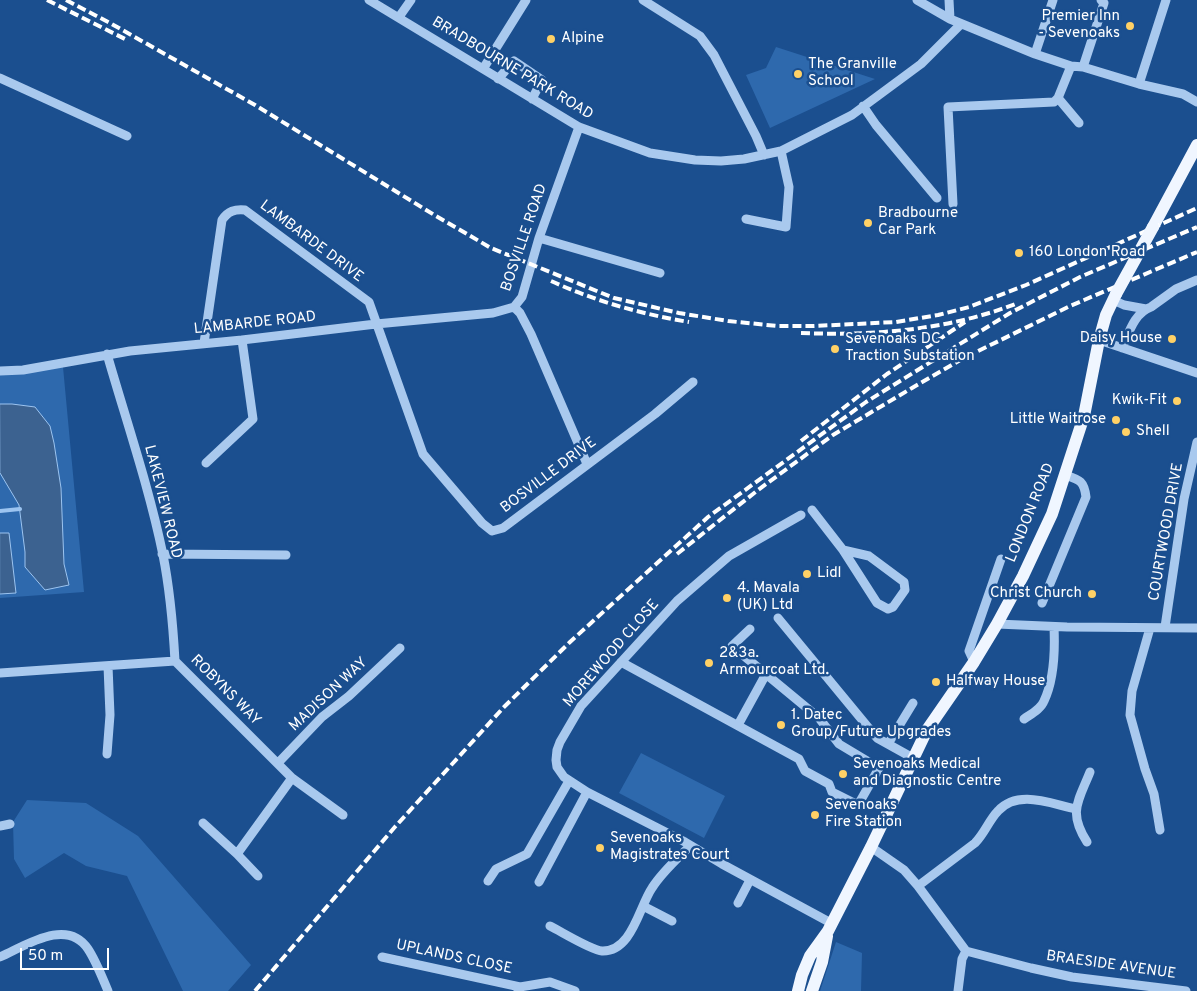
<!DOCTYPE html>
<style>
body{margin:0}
#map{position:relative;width:1197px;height:991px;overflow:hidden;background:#1b4f8f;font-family:Overpass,sans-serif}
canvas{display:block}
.scale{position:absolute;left:20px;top:948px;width:89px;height:22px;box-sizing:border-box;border:2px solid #fff;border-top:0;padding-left:6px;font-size:15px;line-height:18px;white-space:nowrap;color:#fff;-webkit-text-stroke:4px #1b4f8f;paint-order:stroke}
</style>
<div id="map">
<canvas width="1197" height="991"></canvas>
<div class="scale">50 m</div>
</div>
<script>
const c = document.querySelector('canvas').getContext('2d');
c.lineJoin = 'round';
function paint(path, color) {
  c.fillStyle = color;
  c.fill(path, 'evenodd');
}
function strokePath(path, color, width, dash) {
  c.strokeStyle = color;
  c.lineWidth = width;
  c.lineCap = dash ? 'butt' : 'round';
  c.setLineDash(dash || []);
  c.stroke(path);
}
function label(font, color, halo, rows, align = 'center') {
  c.font = font + ' Overpass,sans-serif';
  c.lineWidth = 5;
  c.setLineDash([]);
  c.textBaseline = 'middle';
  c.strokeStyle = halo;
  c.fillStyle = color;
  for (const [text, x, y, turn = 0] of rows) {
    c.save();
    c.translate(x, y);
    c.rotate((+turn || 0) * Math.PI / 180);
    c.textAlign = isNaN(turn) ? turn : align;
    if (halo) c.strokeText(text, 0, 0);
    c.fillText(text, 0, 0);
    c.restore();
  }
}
paint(new Path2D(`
 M776,47L875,79L770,128L746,75L766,68Z
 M63,367L84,592L0,598V373Z
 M641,753L725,796L704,838L619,793Z
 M27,800L86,803L138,836L251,965L228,991H183L127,876L86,866L64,853L25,878L14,859L13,822Z
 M836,942L862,953L861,991H820Z`), '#2e69ad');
const water = new Path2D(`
 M0,404H12L35,407L50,426L54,443L61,488L64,564L69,585L45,590L25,567V552L19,505L0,473Z
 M0,533H9L16,593L0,594Z`);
paint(water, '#3c6290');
strokePath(water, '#9cc4f0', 1);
strokePath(new Path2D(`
 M0,511L20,509`), '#9cc4f0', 4);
strokePath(new Path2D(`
 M369,0L579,127L650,153L695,160L721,161L744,159L781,151L852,115L921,64L961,24
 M643,0L700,36L714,55L756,136L764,155
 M917,0L950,19L1035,54L1071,66L1083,67L1139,84L1183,94L1197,102
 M949,0L950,19
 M399,17L411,0
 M1035,54L1053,0
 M1083,67L1104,3L1101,0
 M483,69L526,0
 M0,78L127,136
 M498,79L514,61L542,80L532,99
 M1139,84L1166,0
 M1058,98L1079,123
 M863,106L876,125L937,198
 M953,204L948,107L1054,102L1058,98L1071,66
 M746,219L786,227L789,187L781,151
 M539,238L660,273
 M1113,300L1124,305L1146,309
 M514,307L520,313L531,334L587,464
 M1099,340L1197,373
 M204,343L222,220C228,211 235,209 245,210L369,302L423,454L482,523L492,531L503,528L655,414L693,382
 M1122,348C1129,333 1134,313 1151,307L1176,289L1197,280
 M107,354C126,420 149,487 163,555C170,590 173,625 175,661
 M0,371L23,370L130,351L242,340L376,324L493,313L514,307L522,297L539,238L579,127
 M206,463L253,419L242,340
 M812,510L843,550L877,603L888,609L893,607L905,590L904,582L869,556L843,550
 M801,515L729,556L677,601L581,706L560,742L557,750L556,760L557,767L564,777L587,792L685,842L722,864L831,923
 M162,554L286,555
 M1042,603L1086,497C1084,481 1080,480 1065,475
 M778,618L877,738L913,758
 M997,624L1067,627L1197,628
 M1165,627L1184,499L1197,442
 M1150,628L1132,691L1130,715L1145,769L1154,794L1160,830
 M621,662L799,759L805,771L829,784L832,792L858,805L879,768L839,744L819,718L732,646L750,629
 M974,662L969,651L1001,559
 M0,673L175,661L292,778L343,815
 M1024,719C1031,714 1041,709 1044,701C1054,680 1055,649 1054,627
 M738,725L766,674
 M888,744L913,703
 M107,754L110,715L108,666
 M278,763L322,717L349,696L400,648
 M203,823L237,854L292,778
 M0,826L10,824
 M1087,842C1068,812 1078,802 1090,772
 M871,847L904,870L918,886L966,951L1031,968L1072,977L1186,991
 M237,854L258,876
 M488,881L496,869L527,854L569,781
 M539,882L587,792
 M918,886L975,843C985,833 989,820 998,811C1018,789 1051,804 1076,809
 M738,903L750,880
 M643,906L672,921
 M550,926C562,932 591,950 602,951C632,952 639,907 652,888C662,872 677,859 690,846
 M0,957C25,946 67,917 88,949C96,961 102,977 108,991
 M382,957L520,987L518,991
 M520,987L550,982L575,991
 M958,991L962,959L966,951`), '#a9c9ee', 9);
strokePath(new Path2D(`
 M1153,227L1197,145
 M798,991L802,975L810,956L828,931L871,847L927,730L974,662L997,624L1023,576L1052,514L1084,416L1099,340L1106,315L1116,294
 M812,991L822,962L827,936`), '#f0f6ff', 12);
strokePath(new Path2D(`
 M47,0L127,40
 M66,0L110,23L255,105L436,216L491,248L614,298L679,313L728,321L777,326H814L896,322L938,315L969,307L1026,285L1197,208
 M551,281C595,301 641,314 689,322
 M801,333C874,336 949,330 1018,303
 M801,441L887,374L965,322
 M677,554L758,490L833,435L912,388L964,358L1070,306L1197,252
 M255,991L394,828L504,707L570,642L708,517L866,402L1010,313L1080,277L1197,227`), '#fff', 4, [9, 4]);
strokePath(new Path2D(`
 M1116,294L1153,227`), '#f0f6ff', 12);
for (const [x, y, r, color] of [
 [1130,26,5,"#ffd166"],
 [551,39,5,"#ffd166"],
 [798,74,5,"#ffd166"],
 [868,223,5,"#ffd166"],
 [1019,253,5,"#ffd166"],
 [1172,339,5,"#ffd166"],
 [835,349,5,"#ffd166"],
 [1177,401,5,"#ffd166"],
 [1116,420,5,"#ffd166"],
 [1126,432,5,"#ffd166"],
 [807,574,5,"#ffd166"],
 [1092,594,5,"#ffd166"],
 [727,598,5,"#ffd166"],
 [709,663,5,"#ffd166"],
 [936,682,5,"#ffd166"],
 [781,725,5,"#ffd166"],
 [843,774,5,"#ffd166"],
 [815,815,5,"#ffd166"],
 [600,848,5,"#ffd166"]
]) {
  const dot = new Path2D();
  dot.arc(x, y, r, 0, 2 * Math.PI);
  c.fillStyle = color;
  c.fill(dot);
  strokePath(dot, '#1b4f8f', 2);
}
label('15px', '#fff', '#1b4f8f', [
 ["Premier Inn",1120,17,"right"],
 ["- Sevenoaks",1120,34,"right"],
 ["Alpine",561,39],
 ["The Granville",808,65],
 ["School",808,82],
 ["Bradbourne",878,214],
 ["Car Park",878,231],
 ["160 London Road",1029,253],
 ["Daisy House",1162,339,"right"],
 ["Sevenoaks DC",845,340],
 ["Traction Substation",845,357],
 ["Kwik-Fit",1167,401,"right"],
 ["Little Waitrose",1106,420,"right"],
 ["Shell",1136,432],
 ["Lidl",817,574],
 ["4. Mavala",737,589],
 ["(UK) Ltd",737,606],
 ["Christ Church",1082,594,"right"],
 ["2&3a.",719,654],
 ["Armourcoat Ltd.",719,671],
 ["Halfway House",946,682],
 ["1. Datec",791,716],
 ["Group/Future Upgrades",791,733],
 ["Sevenoaks Medical",853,765],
 ["and Diagnostic Centre",853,782],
 ["Sevenoaks",825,806],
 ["Fire Station",825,823],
 ["Sevenoaks",610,839],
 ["Magistrates Court",610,856]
], 'left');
label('15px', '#fff', '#1b4f8f', [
 ["BRADBOURNE PARK ROAD",512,69,31],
 ["BOSVILLE ROAD",525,238,-71],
 ["LAMBARDE DRIVE",311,242,37],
 ["LAMBARDE ROAD",255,324,-6],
 ["BOSVILLE DRIVE",549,476,-37],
 ["LAKEVIEW ROAD",162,502,76],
 ["LONDON ROAD",1031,513,-68],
 ["COURTWOOD DRIVE",1167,532,-80],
 ["MOREWOOD CLOSE",612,654,-49],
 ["ROBYNS WAY",225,691,45],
 ["MADISON WAY",329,695,-43],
 ["UPLANDS CLOSE",454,958,12],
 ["BRAESIDE AVENUE",1111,966,8]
]);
</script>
